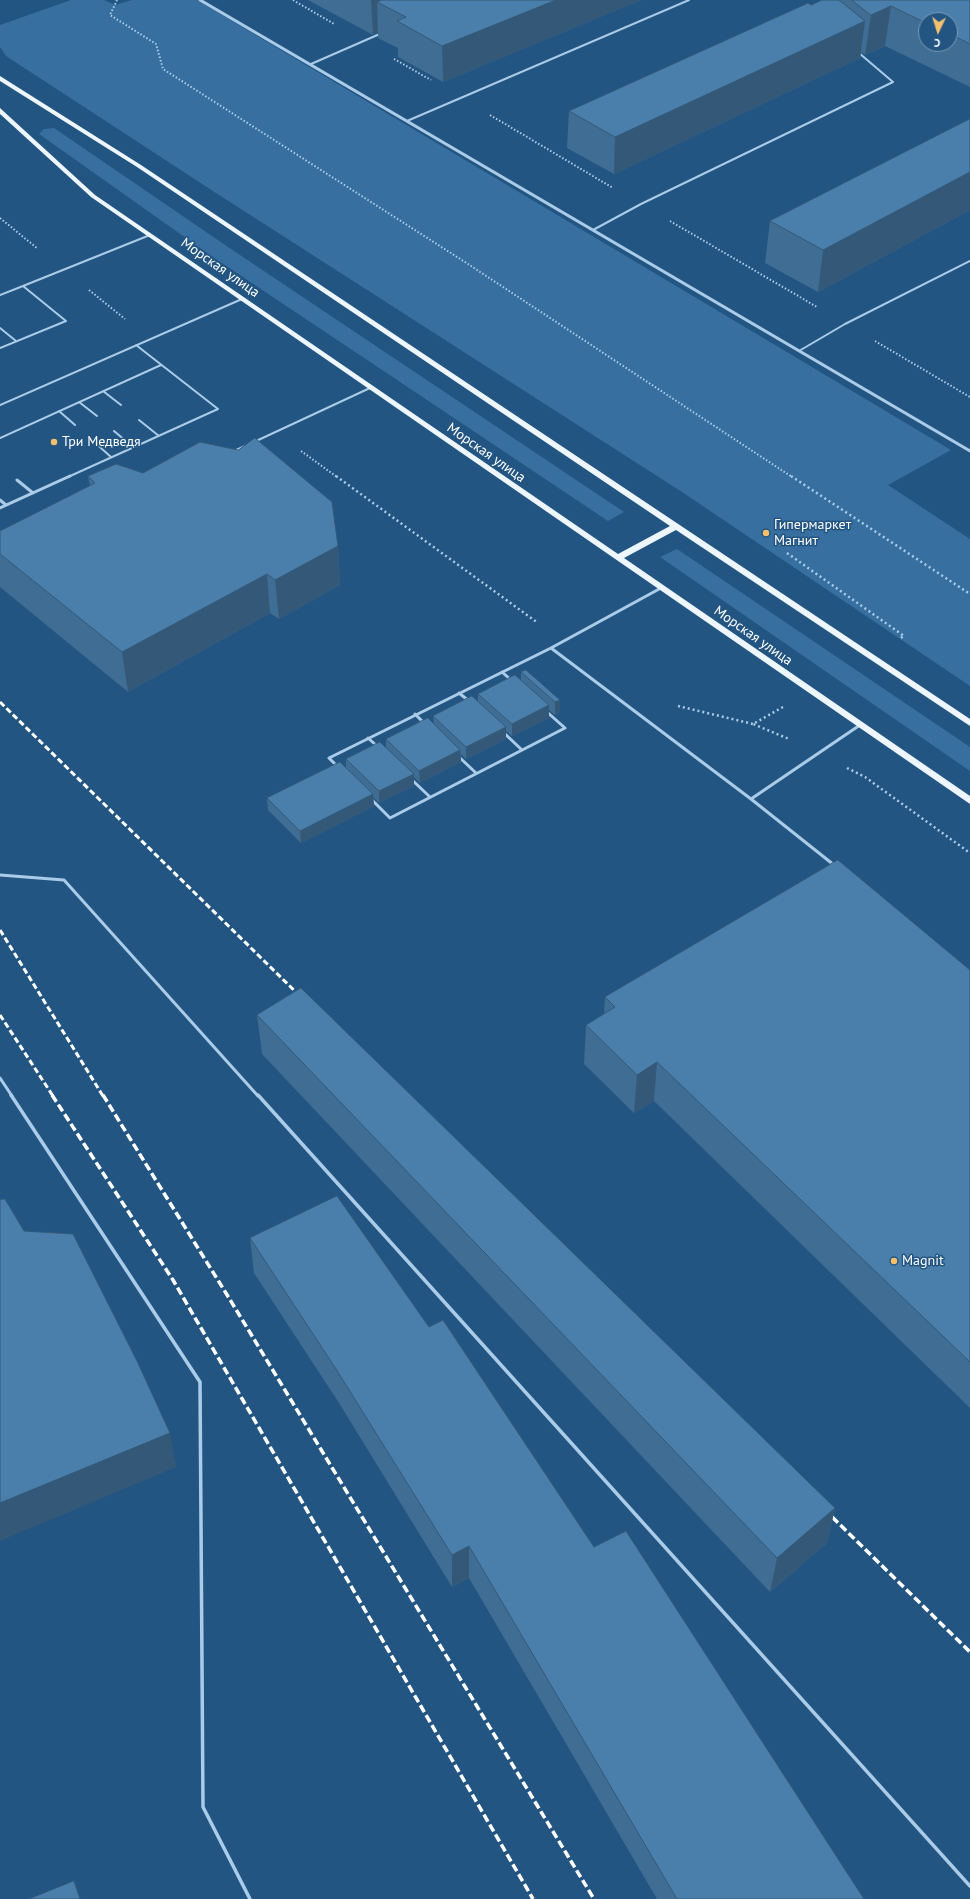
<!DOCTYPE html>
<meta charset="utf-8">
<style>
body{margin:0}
#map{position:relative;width:970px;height:1899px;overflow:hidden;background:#235582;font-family:"PT Sans",sans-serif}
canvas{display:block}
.north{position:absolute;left:918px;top:12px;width:40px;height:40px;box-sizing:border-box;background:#235582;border:1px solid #7b99b4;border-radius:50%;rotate:184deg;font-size:11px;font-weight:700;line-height:16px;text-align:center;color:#fff}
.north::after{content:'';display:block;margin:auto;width:14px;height:18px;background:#f3c06d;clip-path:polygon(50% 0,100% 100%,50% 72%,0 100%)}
</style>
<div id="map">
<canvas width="970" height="1899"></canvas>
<div class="north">С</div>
</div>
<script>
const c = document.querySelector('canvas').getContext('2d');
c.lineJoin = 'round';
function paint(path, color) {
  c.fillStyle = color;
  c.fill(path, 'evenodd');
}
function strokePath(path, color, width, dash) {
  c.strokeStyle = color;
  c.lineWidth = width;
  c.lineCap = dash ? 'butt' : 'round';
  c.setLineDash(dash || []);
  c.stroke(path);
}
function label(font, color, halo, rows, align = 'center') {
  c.font = font + ' "PT Sans",sans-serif';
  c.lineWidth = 3;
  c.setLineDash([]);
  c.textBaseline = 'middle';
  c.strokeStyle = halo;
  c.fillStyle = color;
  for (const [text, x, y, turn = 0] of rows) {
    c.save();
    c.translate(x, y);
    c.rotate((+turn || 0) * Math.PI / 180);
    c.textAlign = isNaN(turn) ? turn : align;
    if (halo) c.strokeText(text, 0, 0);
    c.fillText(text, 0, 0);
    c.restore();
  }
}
paint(new Path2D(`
 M71,0H104L115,5L132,0H197L951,450L888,485L970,539V686L682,492L216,193L6,56L0,47V25Z
 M54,128L228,247L624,512L608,521L210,255L39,134L44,129Z
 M677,549L970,747V771L660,557Z`), '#376fa0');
strokePath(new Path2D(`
 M117,0L110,15L156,44L163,69L468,264L792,477
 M293,0L334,24
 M394,59L431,80
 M490,115L613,188
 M0,218L38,249
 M670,221L817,307
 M89,290L125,319
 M875,341L970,397
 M301,451L337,477`), '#abcce8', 2, [1.5, 2]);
strokePath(new Path2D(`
 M336,476L538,623
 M791,476L970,594
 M787,553L904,636L899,639
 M678,706L753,724
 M783,707L753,724L789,739
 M847,768L865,777L970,853`), '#abcce8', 2.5, [2, 3]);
strokePath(new Path2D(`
 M311,64L382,33
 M407,121L689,0
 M593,230L641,204L893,82L859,53
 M0,295L23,286
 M0,328L16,341
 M0,348L66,321L23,286L150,235
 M799,351L845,324L970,261
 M103,391L121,405
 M79,402L97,416
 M0,405L242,299
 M59,411L75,425
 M139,420L159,436
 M114,431L133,447
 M0,438L161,365
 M92,440L111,457
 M254,442L370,388
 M234,451L245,446
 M68,477L218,409L136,345`), '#abcce8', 2);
strokePath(new Path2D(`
 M17,480L33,493
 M0,500L6,505
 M0,508L70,476
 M661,588L551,648L751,799L834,865
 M502,672L511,680
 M459,693L469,701
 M415,714L424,723
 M504,733L522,750
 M368,738L377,746
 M458,756L476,773
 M338,767L329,758L551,648
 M411,779L430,797
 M371,799L390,818L565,728L547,712
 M751,799L860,725
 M0,875L64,880L258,1096
 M0,1078L12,1096`), '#abcce8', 3);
strokePath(new Path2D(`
 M11,1095L200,1382L203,1807L250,1899
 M258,1095L970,1886`), '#abcce8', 3.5);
strokePath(new Path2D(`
 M200,0L970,451`), '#abcce8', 3);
paint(new Path2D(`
 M0,76L141,165L970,719V726L676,530L624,558L970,796V804L91,197L0,114V108L95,195L618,554L670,526L137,167L0,81Z`), '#edf5fd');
strokePath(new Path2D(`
 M0,702L304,1000
 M0,930L103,1096
 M0,1015L53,1096`), '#fff', 3, [6, 3]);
strokePath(new Path2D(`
 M52,1095L173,1280L533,1899
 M103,1095L229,1298L594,1899
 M824,1509L970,1652`), '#fff', 3.5, [8, 3.5]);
paint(new Path2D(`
 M308,0H641L443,82L398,57V48L378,38V33L373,35Z
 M822,0H970V87L885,46L865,55L861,52L860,58L614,174L567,148L569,111ZM926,20H950V44H926Z
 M970,119V210L818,292L765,263L770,221Z
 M88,476L338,546L340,585L279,619L270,613L128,692L0,587V531L90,486Z
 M521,672L560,700V712L555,715L549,710V718L512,736L506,731V739L466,759L461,754V762L420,783L414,777V786L379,803L373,797L374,806L301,843L268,810L267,798L346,768V759L386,748V739L434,724L433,716L478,702V694L521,680Z
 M970,970V1408L654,1101L634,1113L584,1064L586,1025L604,1014L605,997Z
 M257,1015L835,1508L827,1543L770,1592L262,1054Z
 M250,1238L429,1327L594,1547L864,1899H657L469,1578L452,1587L339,1403L254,1273Z`), '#406d93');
paint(new Path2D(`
 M371,0H421L406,17L377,2L378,33L373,35Z
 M556,0H641L443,82L442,46Z
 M891,6L885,46L865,55L871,15Z
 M865,21L860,58L614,174L615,137Z
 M970,172V210L818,292L823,250Z
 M338,546L340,585L279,619L275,580Z
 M267,574L270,613L128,692L122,652Z
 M560,700V712L555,715V702Z
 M549,705V718L512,736V724Z
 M506,727V739L466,759V747Z
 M460,750L461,762L420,783L419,771Z
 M414,774V786L379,803V791Z
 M373,794L374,806L301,843L300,831Z
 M657,1062L654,1101L634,1113L637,1075Z
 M170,1433L176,1467L0,1541V1503Z
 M835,1508L827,1543L770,1592L777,1558Z
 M469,1546V1578L452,1587V1555Z`), '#345978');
const building = new Path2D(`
 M382,0H556L442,46L397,21L406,17L377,2Z
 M822,0H839L865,21L615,137L569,111L808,3L811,5Z
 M852,0H970V44L950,34V20H926V23L891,6L871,15Z
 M970,119V172L823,250L770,221Z
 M255,438L332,502L338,546L275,580L267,574L122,652L0,554V531L95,483L88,476L116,464L143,473L200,442L238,450Z
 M526,670L560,700L555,702L521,672Z
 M515,675L549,705L512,724L478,694Z
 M472,696L506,727L466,747L433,716Z
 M428,718L460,750L419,771L386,739Z
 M380,742L414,774L379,791L346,759Z
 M340,762L373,794L300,831L267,798Z
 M838,860L970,970V1362L657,1062L637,1075L586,1025L615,1007L605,997Z
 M301,988L835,1508L777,1558L257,1015Z
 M337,1196L429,1327L443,1320L594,1547L626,1531L864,1899H677L469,1546L452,1555L336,1369L250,1238Z
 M5,1199L24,1231L73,1234L137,1361L170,1433L0,1503V1200Z
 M74,1881L80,1899H29Z`);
paint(building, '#4b7fab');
strokePath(building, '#345978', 1);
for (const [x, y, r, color] of [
 [54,442,4,"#f3c06d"],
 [766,533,4,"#f3c06d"],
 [894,1261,4,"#f3c06d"]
]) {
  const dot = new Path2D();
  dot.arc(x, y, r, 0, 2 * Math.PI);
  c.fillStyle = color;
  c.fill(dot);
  strokePath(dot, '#235582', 1.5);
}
label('14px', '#fff', '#235582', [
 ["Морская улица",220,268,35],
 ["Морская улица",486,453,35],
 ["Морская улица",753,636,35]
]);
label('14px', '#fff', '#235582', [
 ["Три Медведя",62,442],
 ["Гипермаркет",774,525],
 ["Магнит",774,541],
 ["Magnit",902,1261]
], 'left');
</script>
